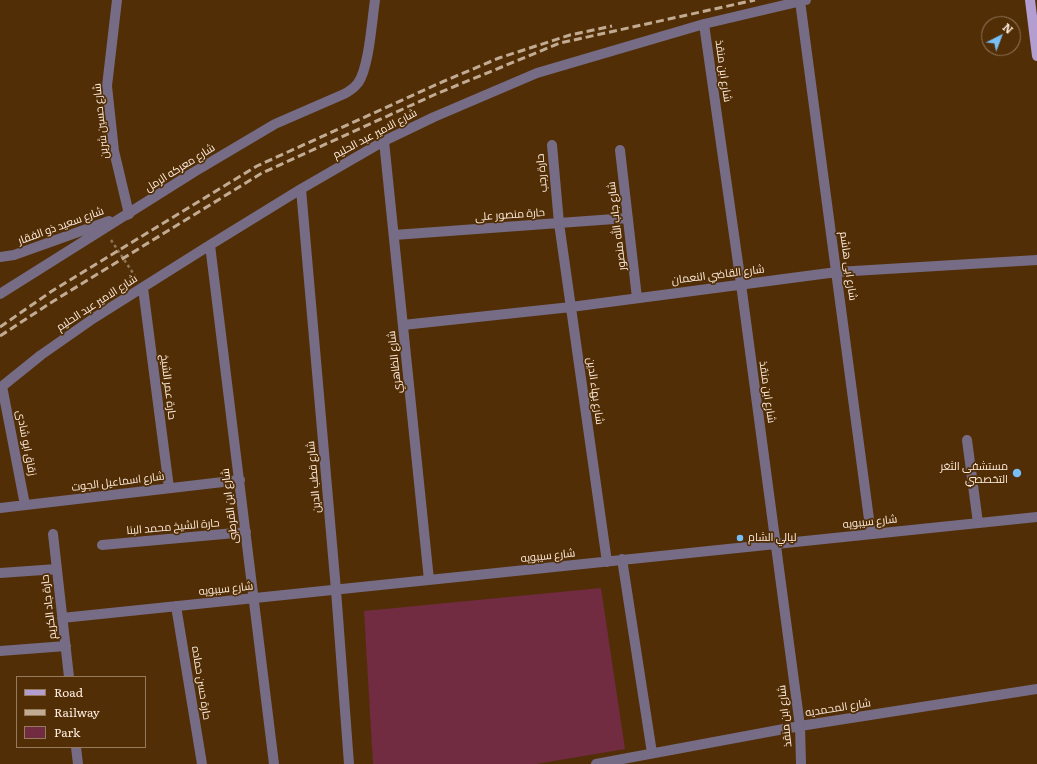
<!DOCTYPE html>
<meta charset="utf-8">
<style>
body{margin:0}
#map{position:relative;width:1037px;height:764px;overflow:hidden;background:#512e06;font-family:Literata,serif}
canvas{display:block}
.legend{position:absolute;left:16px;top:676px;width:130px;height:72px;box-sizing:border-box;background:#512e06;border:1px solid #967a5c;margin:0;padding:5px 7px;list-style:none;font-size:12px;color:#feedde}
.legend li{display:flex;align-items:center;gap:8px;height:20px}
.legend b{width:20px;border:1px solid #967a5c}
.north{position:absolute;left:981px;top:16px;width:40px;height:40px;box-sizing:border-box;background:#512e06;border:1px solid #967a5c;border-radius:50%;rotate:42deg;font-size:11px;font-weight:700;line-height:16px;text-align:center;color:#feedde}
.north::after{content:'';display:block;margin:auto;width:14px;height:18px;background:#78bff7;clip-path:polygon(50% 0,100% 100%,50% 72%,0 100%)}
</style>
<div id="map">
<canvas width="1037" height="764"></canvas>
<ul class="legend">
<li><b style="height:5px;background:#b49ed1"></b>Road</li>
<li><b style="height:5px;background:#c2ab93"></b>Railway</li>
<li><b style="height:11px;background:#712c41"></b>Park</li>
</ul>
<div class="north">N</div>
</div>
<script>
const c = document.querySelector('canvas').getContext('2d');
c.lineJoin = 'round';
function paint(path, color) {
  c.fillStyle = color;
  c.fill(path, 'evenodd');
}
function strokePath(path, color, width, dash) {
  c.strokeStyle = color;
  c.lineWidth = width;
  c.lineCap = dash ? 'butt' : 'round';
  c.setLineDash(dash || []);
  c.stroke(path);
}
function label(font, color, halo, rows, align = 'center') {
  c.font = font + ' Literata,Cairo,serif';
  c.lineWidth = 3.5;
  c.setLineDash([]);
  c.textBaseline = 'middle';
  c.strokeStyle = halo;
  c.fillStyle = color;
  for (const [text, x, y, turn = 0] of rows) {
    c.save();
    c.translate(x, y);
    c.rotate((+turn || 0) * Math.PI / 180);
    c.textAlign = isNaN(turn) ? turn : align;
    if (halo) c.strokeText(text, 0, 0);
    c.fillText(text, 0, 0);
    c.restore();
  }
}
paint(new Path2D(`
 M601,588L625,749L536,764H373L364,611Z`), '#712c41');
strokePath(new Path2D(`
 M111,240L135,276`), '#8f7354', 2.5, [3, 3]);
strokePath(new Path2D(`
 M117,0L107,86L114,151L129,214L124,216
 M800,1L871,534
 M704,24L741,284L800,726L801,764
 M384,141L429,580
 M552,145L559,223L607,562
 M620,150L637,298
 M301,189L336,590L349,764
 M394,235L628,218
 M210,245L274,764
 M0,257L14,255L109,221
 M143,288L169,488
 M0,294L194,172L275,124L344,94C350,91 354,88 358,83C369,68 372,20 375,0
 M403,325L571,307L837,272L1037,260
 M2,386L25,505
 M0,388L41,355L94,318L210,245L301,189L384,141L434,117L537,73L704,24L806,0
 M967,440L978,523
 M0,508L240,480
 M53,534L69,677
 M102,545L246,532
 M622,559L652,753
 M0,573L57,569
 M176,606L202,764
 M62,618L1037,517
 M0,651L66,646
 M76,747L78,764
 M596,764L800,726L1037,689`), '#766c85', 10);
strokePath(new Path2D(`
 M1030,0L1037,56`), '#b49ed1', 10);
strokePath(new Path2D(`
 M0,327L52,291L257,166L442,82L499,58L570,35L612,26
 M0,336L52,302L262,173L436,94L560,43L755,0`), '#c2ab93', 3, [8, 4]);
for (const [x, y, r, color] of [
 [1017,473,5,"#78bff7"],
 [740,538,4,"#78bff7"]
]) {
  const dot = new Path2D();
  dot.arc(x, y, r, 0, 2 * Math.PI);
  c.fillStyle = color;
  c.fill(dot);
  strokePath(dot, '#512e06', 1.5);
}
label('11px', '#feedde', '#512e06', [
 ["شارع ابن منقذ",723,71,82],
 ["شارع حسين شرين",101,121,-96],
 ["شارع الامير عبد الحليم",375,134,-28],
 ["شارع معركه الرمل",180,168,-32],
 ["حارة رجب",542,173,-95],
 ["حارة منصور على",510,215,-4],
 ["شارع سعيد ذو الفقار",61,226,-20],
 ["شارع جاب الله منصور",617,226,-97],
 ["شارع ابى هاشم",848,266,82],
 ["شارع القاضي النعمان",718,275,-7],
 ["شارع الامير عبد الحليم",97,303,-33],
 ["شارع الظاهري",395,362,-96],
 ["حارة عمر الشيخ",168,387,83],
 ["شارع بهاء الدين",595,391,82],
 ["شارع ابن منقذ",767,392,82],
 ["زقاق ابو شادى",26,443,79],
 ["شارع قطب الدين",314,477,-95],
 ["شارع اسماعيل الجوت",118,482,-7],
 ["شارع ابن القرطبى",230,506,-97],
 ["شارع سيبويه",870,522,-6],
 ["حارة الشيخ محمد البنا",173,527,-5],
 ["شارع سيبويه",548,556,-6],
 ["شارع سيبويه",226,589,-6],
 ["حارة جاد الكريم",49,607,-97],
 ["حارة حسن حماده",201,683,81],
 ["شارع المحمديه",838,708,-9],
 ["شارع ابن منقذ",785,716,-96]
]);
label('11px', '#feedde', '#512e06', [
 ["مستشفى الثغر",1008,467],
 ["التخصصي",1008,480],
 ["ليالي الشام",748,538,"left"]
], 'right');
</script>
